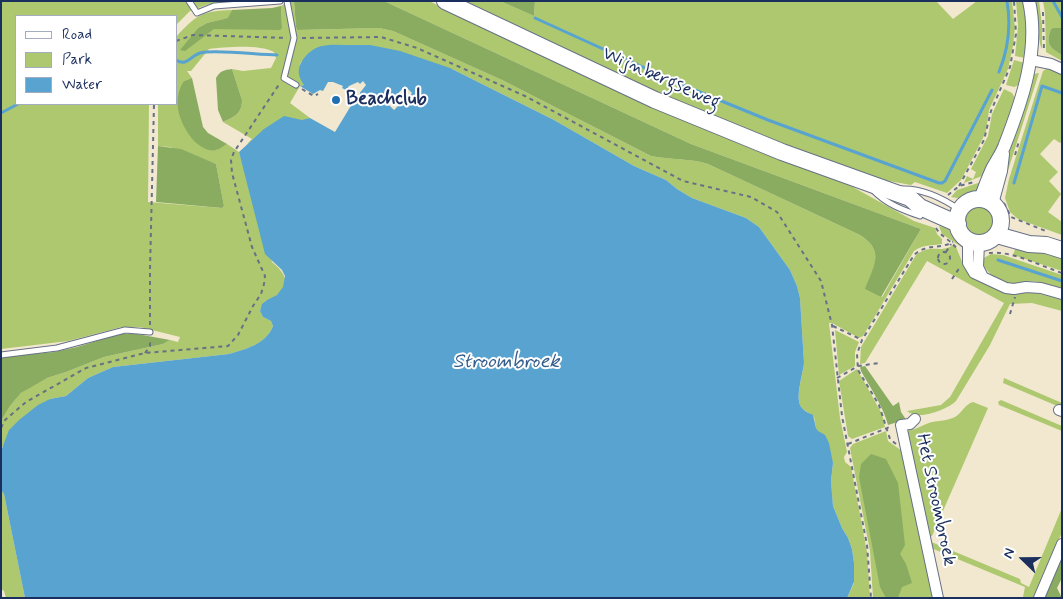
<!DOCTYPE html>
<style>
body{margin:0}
#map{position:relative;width:1063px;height:599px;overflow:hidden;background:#f1e8cf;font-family:Mynerve,sans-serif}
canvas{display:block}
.frame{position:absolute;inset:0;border:2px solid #1b2f5e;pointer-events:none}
.legend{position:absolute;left:15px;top:15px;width:162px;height:90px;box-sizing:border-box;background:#fff;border:1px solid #a4acbf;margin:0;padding:6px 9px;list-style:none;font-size:15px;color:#1b2f5e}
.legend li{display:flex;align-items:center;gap:10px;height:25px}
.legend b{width:25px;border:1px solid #a4acbf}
.north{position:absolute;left:998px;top:534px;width:50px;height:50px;-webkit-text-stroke:4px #fff;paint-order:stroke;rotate:292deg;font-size:14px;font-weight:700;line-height:20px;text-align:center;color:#1b2f5e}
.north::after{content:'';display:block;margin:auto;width:18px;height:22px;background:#1b2f5e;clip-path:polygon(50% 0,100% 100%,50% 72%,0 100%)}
</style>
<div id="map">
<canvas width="1063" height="599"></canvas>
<div class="frame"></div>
<ul class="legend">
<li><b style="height:6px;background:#fff"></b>Road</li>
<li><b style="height:14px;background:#adc86e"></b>Park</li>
<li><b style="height:14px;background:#59a3d1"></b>Water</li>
</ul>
<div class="north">N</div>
</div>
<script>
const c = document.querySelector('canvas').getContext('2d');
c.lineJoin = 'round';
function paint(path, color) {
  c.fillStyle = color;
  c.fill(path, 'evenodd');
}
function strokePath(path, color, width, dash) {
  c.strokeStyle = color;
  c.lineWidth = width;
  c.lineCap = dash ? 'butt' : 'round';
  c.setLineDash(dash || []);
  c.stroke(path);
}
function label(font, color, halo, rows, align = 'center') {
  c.font = font + ' Mynerve,sans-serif';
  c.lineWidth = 4;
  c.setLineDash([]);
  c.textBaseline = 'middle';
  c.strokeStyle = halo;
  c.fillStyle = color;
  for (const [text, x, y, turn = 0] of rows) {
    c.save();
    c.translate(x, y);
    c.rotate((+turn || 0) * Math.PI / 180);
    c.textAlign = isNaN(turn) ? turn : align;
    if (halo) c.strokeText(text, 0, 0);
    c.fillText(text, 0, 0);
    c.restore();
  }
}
paint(new Path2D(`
 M1,1H269L209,4L190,11L176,25V16H16V104H149L148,202L222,208L224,206L216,164L170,147L158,146V104H176V37C196,15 202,11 232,10L229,18L207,23L198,28L181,50L214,29L282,28L281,6L289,1H294L296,27L297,30L379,28L393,31L502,80L651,156C670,160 689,158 708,164L860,235C885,251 874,265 866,289L882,297L921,229L691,144L384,1H429L638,101L754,150L851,186L914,221L935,228L937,234L942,239V244C931,246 924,244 914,251L863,336L859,338L832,323H829L840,418L847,452L844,457L845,462L851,467L867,552L870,598H847L854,583V563L852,549L848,538L842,528L833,506L831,481L833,463L816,428L814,417C810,413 804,411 801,407C795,398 803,374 804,363L800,298L797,286L790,270L759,227L746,218L692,198L677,189L666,180L634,166L554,120L452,69L302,61L300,64L304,85L300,86L290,103L310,118L247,144L252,139L223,122C234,117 242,114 242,100L232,69L243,71L271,68L276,58L274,52C260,44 225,47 209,49L191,71H187L192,78L184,81L211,150H216L227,144L239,152L272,262C283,271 293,283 277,295C268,302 264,298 260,311L263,317L271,321L273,326C266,344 246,349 229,354L113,367L88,378L66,396L50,399L2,447L1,451V421L10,406L21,393L36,383L47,378L66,372L104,357L163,344L170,340L178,342L180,337L140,327H122L68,341L1,349Z
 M462,1H500L534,16L535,1H936L953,19L977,1H1012L1015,28L1013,46L1008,69L989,110L986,131L983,138L961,180L947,193L915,182L911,185L878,179L756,133L653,91Z
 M1016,1H1023C1028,20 1026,38 1025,58L1015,56L1018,26Z
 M1035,1H1039L1042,25V49C1038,43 1037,12 1035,1Z
 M1043,1H1062V28L1051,29C1045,44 1050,48 1062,55V61L1046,52L1045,13Z
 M1014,60L1025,63L1019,85L1014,87L1006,85Z
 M1048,68L1062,73V141L1060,143L1054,139L1040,154L1058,172L1049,181L1061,194L1048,212L1062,222V235L1018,219L1010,212L1005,198L1009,179L1043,71Z
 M1039,73L1004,183L1002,182L1015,131L1034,74Z
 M1004,89L1012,93L1015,98L998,147L982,176L964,183L967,176L973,179L976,172L971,169L988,136L992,114Z
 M984,181C977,194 966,201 951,197L957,190Z
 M965 221a14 14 0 1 1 28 0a14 14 0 1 1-28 0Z
 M939,226C952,229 959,236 963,248L942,234Z
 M1017,244L1062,257V271L1013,255Z
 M953,245L956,247L963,264L970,274L1008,293L1018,294L1029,291L1062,300V311L1032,303L1010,304L990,345L956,401C947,410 917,421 907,411L941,405L950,397L1004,303L927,261L865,363L860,364L861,347L916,255C932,243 941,254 953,245Z
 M991,254L1003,255L1062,275V289C1052,286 1041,281 1030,281C1024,281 1017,284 1010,283C998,282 983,271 982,259Z
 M835,330L859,342L855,352V366L839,375Z
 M857,369L882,414L885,427L852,439L848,436L839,381Z
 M1004,378L1062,403V408L1003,383Z
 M1001,400L1062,426V431L999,405L998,402Z
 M973,402L988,408L932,536L928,537L905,431C913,430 918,428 924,425C933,420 945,422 955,417C962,413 965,404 973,402Z
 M886,431L888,441L902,451L936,598H873L870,551L850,448L853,444Z
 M1,490L4,494L25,598H6L4,591L1,589Z
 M1062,508V532L1034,598L1023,597L1025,587L931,548L929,541L1020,579L1021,583L1029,587Z`), '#adc86e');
paint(new Path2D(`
 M294,1H384L691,144L921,229L881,297L865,289C874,265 885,251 860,235L708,164C689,158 670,160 651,156L502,80L393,31L379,28L297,30L296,27Z
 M500,1H535L534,16Z
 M281,6L282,28L280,30L214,29L185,51L180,50L198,28L207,23L228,18L232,10L272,8Z
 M1054,28H1062V55C1050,48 1045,44 1051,29Z
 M232,69L242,100C242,114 234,117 223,122L218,110L216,78C220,71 224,70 232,69Z
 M192,78L203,127L208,133L227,144C223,146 220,149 216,150C209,152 201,147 195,142C181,126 170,102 184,81Z
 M158,146L181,149L216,164L224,206L222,208L156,202Z
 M119,334H137L170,340L163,344L104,357L66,372L47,378L21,393L10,406L1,421V357L54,352L77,347Z
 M865,366L893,406L899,402L901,412L907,421H901L888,425C883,406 871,389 861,371L860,367Z
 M871,454L886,459L898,483L905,545L900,554L906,564L912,583L902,587L898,598H886L880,587L859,477L861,464Z
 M1062,556V578L1057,588L1062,598H1044Z`), '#8aac61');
paint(new Path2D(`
 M350,45H370L400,51L450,68L554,120L634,166L666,180L677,189L692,198L746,218L759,227L790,270L797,286L800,298L804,363C803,374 794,400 802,408C804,411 809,413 813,415L816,428L818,431L825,435L829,443L833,463L831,481L833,506L842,528L848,538L852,549L854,563V582L847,598H25L4,494L1,490V451L9,430L19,420L38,405L50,399L66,396L88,378L113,367L229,354C246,349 266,344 273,326L271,321L263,317L260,311L262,304L267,300L277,295L283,287L285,276L282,270L265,254L239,152L264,129L284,116L302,120L310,118L335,132L355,99L366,85L363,81L360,84L358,82L349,86L346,90L342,88L343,86L333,82H328L323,91L320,90L313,94L300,86L304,85C302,82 299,77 299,74C297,62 311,48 322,46C331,44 341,45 350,45Z`), '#59a3d1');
paint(new Path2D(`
 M405,86L412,93L408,97L410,99L408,101L405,99L394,110L388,104L354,101L360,92V98L391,101Z`), '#f1e8cf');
strokePath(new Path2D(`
 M1053,1L1062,17
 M535,18L680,84L768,120L939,183H942L945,181L992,90
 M176,60C187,67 190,56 200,53C215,49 259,55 277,55
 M999,72C1008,50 1011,25 1007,1
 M1,113L18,104
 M1014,183L1042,86L1062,93
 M998,260L1062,281`), '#59a3d1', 3);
const service = new Path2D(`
 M189,1L197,13L214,6L280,1
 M287,1L294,38L284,78L296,85
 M901,189C922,188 944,199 960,210
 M873,190C886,204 903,210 920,216
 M1,355L57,348L125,330L150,332`);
const minor = new Path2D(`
 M1031,60L1051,64L1062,69
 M968,240V263L974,273L1006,288L1014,289L1026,287L1041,288L1062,294
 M979,243L978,267L983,277
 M1059,410L1062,411
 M915,419L910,424L901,425L938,598
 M1039,598L1062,544`);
const tertiary = new Path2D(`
 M980,199C984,189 988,177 993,167C997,160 1001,154 1004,147C1022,101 1040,50 1029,1
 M992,204L1001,171L1003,154`);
const primary = new Path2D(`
 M445,1L655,100L782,152L910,198L920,207L958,224
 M957 221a22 22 0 1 1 44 0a22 22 0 1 1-44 0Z
 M997,235L1029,244L1046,245L1062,250`);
strokePath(service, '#667086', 7);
strokePath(minor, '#667086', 12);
strokePath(tertiary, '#667086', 14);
strokePath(primary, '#667086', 18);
strokePath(new Path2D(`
 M1043,12L1044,52
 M302,38L381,37L417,48L525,96L683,181L751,197L777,212L821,281L832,325L842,416L867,545L871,598
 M176,41L193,35L287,38
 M302,89L314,96L318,94
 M1015,155L1019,141
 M959,186L984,140L991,111L1010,67L1016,34L1014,1
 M948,195L959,186L974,182
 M1004,203L1011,217L1048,232
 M936,228C941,237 951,240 957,249
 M946,252L951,244
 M938 258a6 6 0 1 1 12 0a6 6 0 1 1-12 0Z
 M989,253C1010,250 1041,266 1062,273
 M952,279L960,267
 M1010,314L1015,297
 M150,325V270L154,104
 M833,326L862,340
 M145,353L150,346V339
 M837,378L858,366L879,363
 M1,428L5,420L26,402L86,368L145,353L228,346L238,335L253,306L261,294L264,284L265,276L252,247L232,173L231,160L234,152L280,83
 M848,444L892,426
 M896,444L890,439L879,405L858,370L857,354L862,340L914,255C927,243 938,250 953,242`), '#667086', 2, [4, 4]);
strokePath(service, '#fff', 5);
strokePath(minor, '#fff', 10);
strokePath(tertiary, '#fff', 12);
strokePath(primary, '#fff', 16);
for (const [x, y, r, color] of [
 [336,100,5,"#1f6fb2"]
]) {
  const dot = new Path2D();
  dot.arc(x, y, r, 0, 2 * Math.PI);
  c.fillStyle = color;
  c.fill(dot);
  strokePath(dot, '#fff', 2);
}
label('19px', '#1b2f5e', '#fff', [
 ["Wijnbergseweg",661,79,24],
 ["Het Stroombroek",935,500,78]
]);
label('bold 19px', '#1b2f5e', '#fff', [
 ["Beachclub",346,100]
], 'left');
label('italic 20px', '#345d8c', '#fff', [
 ["Stroombroek",506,363]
]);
</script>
